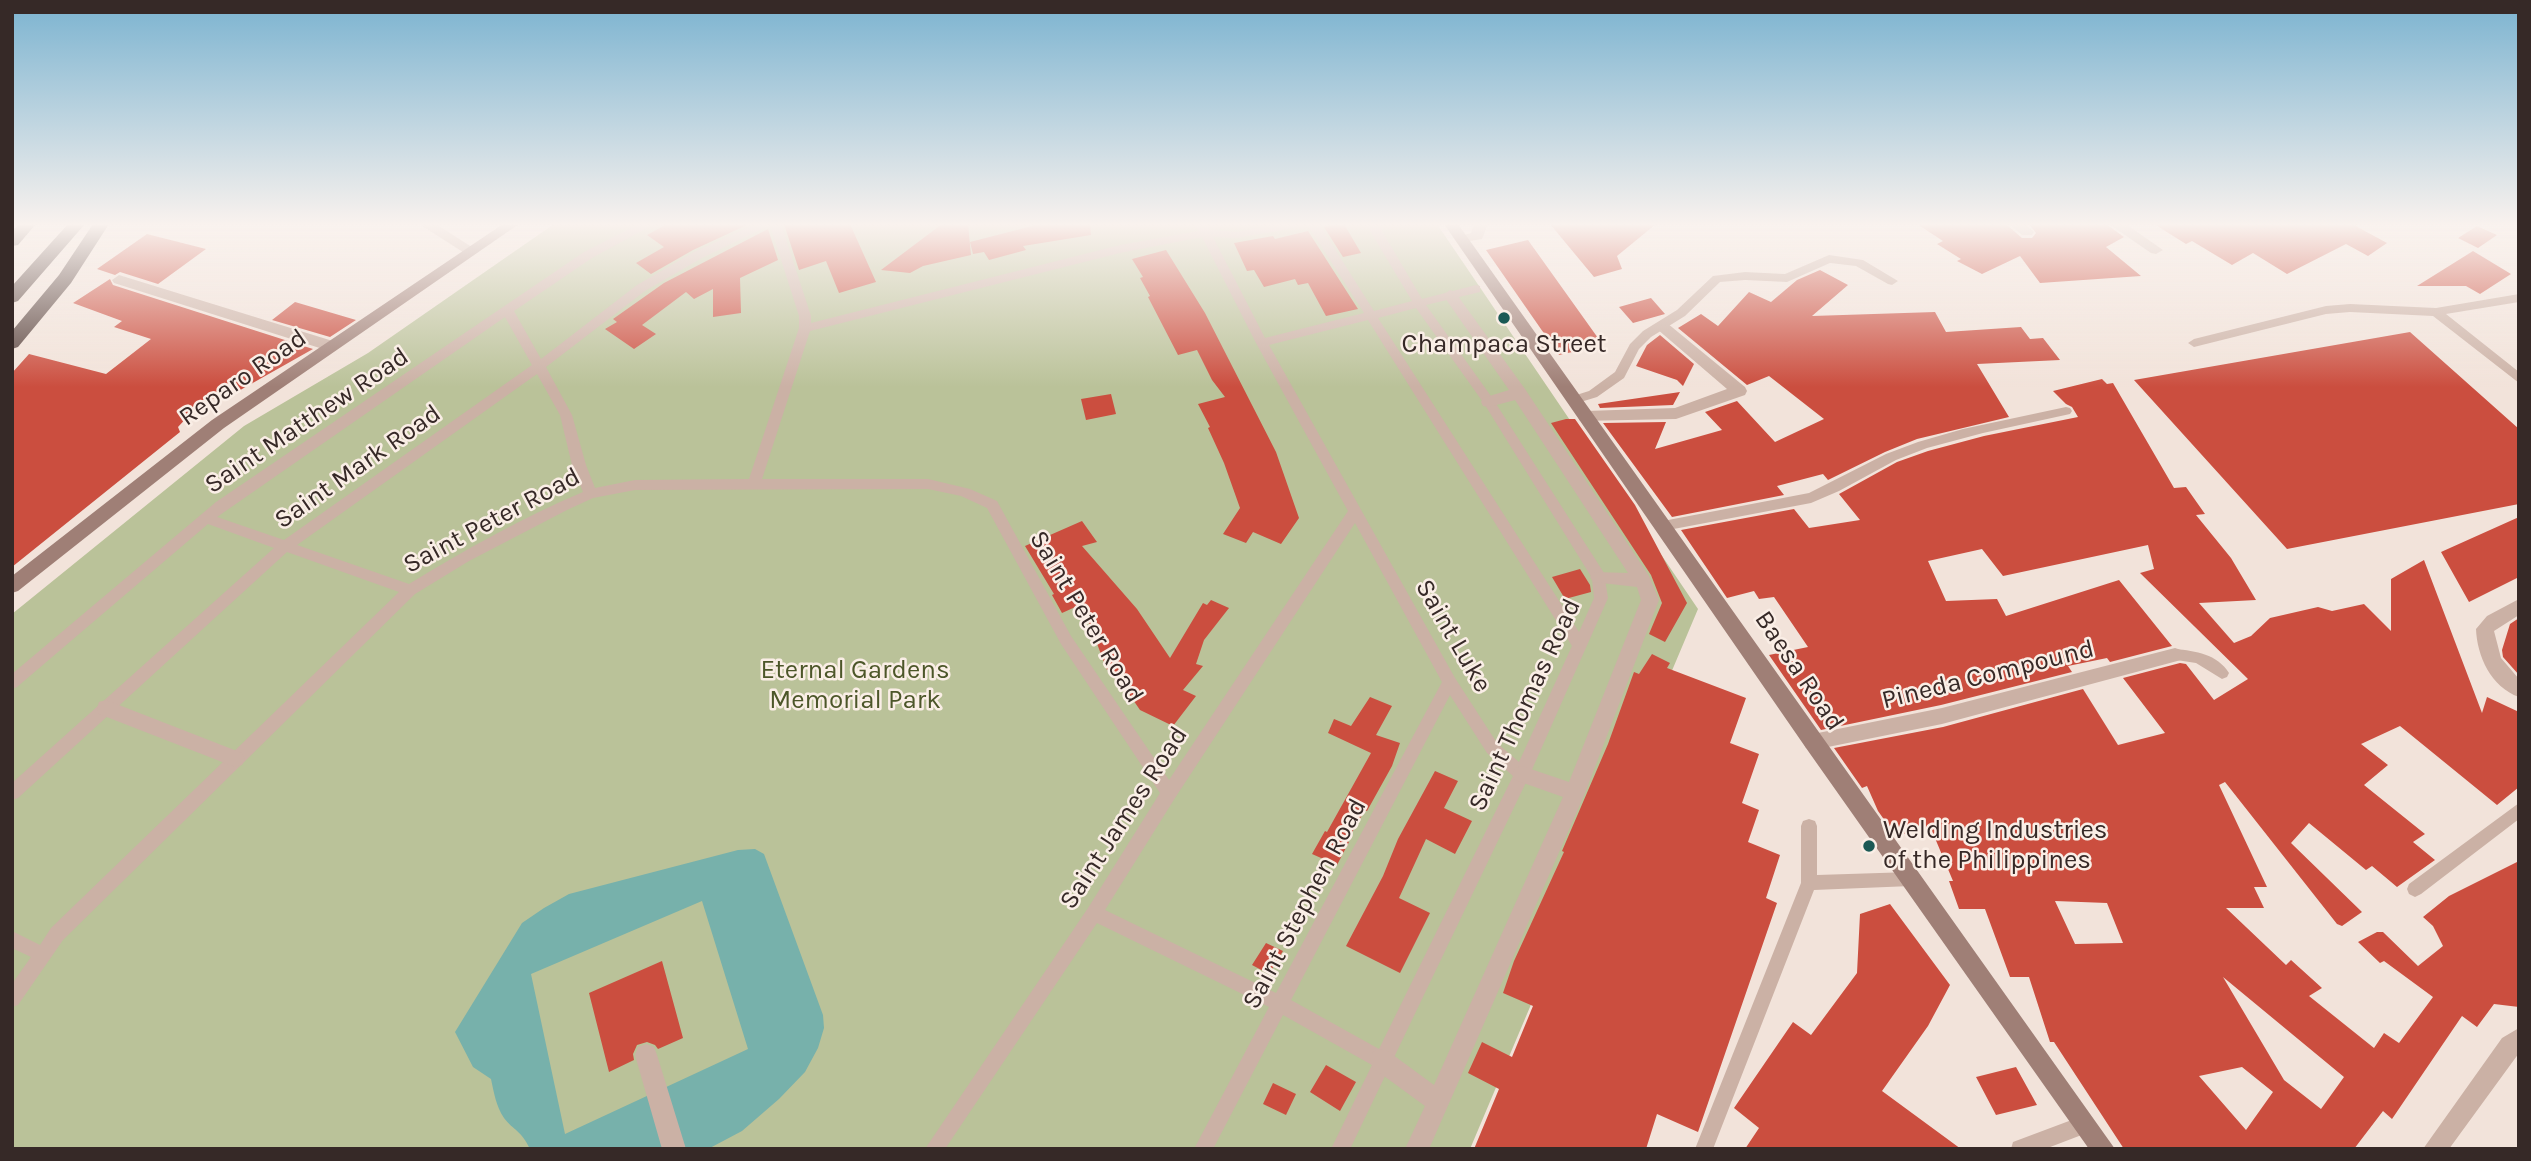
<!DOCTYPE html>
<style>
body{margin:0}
#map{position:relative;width:2531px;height:1161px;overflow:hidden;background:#f2e3da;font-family:Karla,sans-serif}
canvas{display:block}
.frame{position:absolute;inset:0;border:14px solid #362927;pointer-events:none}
</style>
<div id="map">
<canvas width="2531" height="1161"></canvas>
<div class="frame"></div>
</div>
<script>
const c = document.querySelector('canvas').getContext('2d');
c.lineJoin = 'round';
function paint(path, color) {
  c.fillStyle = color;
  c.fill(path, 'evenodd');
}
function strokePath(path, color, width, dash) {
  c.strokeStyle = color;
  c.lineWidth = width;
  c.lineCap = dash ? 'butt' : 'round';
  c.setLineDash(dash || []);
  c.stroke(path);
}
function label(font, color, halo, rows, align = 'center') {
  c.font = font + ' Karla,sans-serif';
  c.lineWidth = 5;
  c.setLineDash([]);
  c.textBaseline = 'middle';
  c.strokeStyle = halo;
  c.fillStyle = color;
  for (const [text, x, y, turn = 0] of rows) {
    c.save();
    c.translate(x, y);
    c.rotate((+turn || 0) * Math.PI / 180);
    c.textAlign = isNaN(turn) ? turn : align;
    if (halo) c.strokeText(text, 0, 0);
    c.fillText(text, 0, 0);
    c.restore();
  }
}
paint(new Path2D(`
 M554,224H1437L1698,609L1470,1149H12V614L244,426L368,353Z`), '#bac299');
paint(new Path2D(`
 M755,849L764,854L823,1015L824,1028L818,1048L805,1072L779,1099L742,1131L708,1149H530C521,1130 514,1131 504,1118C496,1106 494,1093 491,1079L473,1067L455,1032L522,923L544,908L569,894L738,850ZM702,901L748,1049L565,1134L531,974Z`), '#77b1ab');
paint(new Path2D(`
 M667,224H749L693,250L651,274L636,263L664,247L647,235Z
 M784,224H850L876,282L839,293L826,261L799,270Z
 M942,224H968L971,255L923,266L910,273L881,270Z
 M1040,224H1090L1091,235L1023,246L1026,250L989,260L984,252L973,254L970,242Z
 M1337,224H1344L1361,253L1343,257L1324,227Z
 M1550,224H1656L1617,256L1622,269L1594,277Z
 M1917,224H2006L2022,238H2032L2036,233L2029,224H2106L2124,237L2106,247L2141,276L2040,283L2020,256L1982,274L1957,261L1961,259L1937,244L1943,241Z
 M2154,224H2352L2387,243L2368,256L2346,244L2287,274L2253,253L2232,265L2192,241L2186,244Z
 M2477,226L2497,235L2478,248L2458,238Z
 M768,229L778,260L740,278L741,313L713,317V289L694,299L686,292L642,325L656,334L634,349L605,329L617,322L613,319L664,283Z
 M1308,231L1358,309L1326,316L1308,283L1298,285L1295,279L1264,287L1254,270L1247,271L1234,243L1273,236L1275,239Z
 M147,234L206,249L158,284L120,272L115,275L97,269Z
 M1528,240L1603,345L1559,355L1486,250Z
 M1166,250L1205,313L1276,452L1299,518L1281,544L1253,532L1246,543L1223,534L1240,508L1224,463L1208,428L1210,427L1198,404L1225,397L1212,380L1197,350L1178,355L1148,297L1150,296L1140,278L1143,277L1132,259Z
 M2473,251L2511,274L2480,294L2466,286H2417Z
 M1820,270L1848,285L1812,316L1935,312L1946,332L2021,327L2030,339L2043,338L2060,360L1977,364L2009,417L1917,439L1885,452L1828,480L1823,474L1777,486L1784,495L1672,517L1603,423L1666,422L1655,449L1722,430L1705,412L1737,401L1775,442L1824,419L1769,376L1747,385L1678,328L1701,314L1718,326L1749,292L1771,302L1797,280Z
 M110,279L113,285L313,349L235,393L229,392L217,399L206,397L178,427L180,432L12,567V373L29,354L106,374L151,339L114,327L122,321L73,303Z
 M1651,298L1665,314L1633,323L1619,307Z
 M295,302L356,320L330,337L272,320Z
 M2410,332L2519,429V504L2287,549L2134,380Z
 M1660,335L1694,364L1683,386L1677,380L1636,366L1647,345Z
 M2102,379L2107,384L2113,383L2174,488L2186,487L2205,514L2196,515L2231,558L2256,600L2199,603L2234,643L2251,636L2270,618L2318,607L2332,611L2364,604L2391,631V579L2424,560L2482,713L2487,697L2519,712V787L2497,805L2400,726L2361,744L2388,765L2364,785L2425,834L2413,842L2435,860L2397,887L2372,866L2366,870L2309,823L2291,843L2362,912L2342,926L2337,924L2225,782L2219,785L2267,887H2254L2264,908H2226L2286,965L2291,960L2322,988L2309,996L2374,1048L2384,1033L2399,1043L2433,997L2384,961L2380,963L2358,942L2377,932H2383L2418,966L2443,946L2433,926L2423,917L2449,896L2519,861V1007L2494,1004L2477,1027L2462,1016L2392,1119L2383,1111L2354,1149H2124L2054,1042H2050L2029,977H2010L1985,909H1959L1949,881H1953L1932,831L1895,835L1878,811L1867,786L1862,788L1834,748L1943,727L2083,689L2118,745L2165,733L2123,678L2180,663L2186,664L2214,700L2248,679L2140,573L2154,569L2148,545L2003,576L1982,549L1928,561L1946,601L1997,599L2006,616L2119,580L2172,646L2110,662L2107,658L2068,666L2072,672L1941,705L1821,730L1769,655L1808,647L1774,597L1759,599L1754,591L1727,598L1681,530L1794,509L1809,528L1860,520L1839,494L1897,462L1928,451L1984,436L2078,417L2072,407L2066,404L2053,391ZM2055,901L2107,903L2123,943L2075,944ZM2223,977L2344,1077L2321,1109L2284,1080ZM2242,1067L2273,1092L2246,1130L2199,1076Z
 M1680,392L1673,405L1600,408L1598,404Z
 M1111,394L1116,414L1086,420L1081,399Z
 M1566,419H1575L1635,505L1687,603L1665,642L1649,634L1662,603L1651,575L1551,423Z
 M2519,517V577L2469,602L2441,552Z
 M1082,521L1097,542L1082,546L1137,609L1170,658L1203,603L1207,605L1211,600L1229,608L1204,640L1196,664L1203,666L1183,690L1196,696L1173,726L1140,710L1110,666L1107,670L1082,604L1062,613L1052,595L1054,594L1025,546Z
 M1580,569L1590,585L1591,592L1565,599L1552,577Z
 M2519,618V675L2503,657L2502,650L2510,624Z
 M1652,654L1670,663L1667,668L1746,698L1730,743L1759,754L1742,803L1759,810L1748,842L1780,855L1766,898L1777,903L1698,1132L1657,1114L1646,1149H1474L1499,1089L1468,1073L1482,1042L1512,1057L1533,1006L1503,993L1514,961L1564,852L1562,851L1608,744L1634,672L1639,674Z
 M1370,697L1392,706L1376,735L1400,743L1392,766L1367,811L1365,810L1347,841L1349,842L1337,865L1312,854L1325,831L1327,832L1371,753L1328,733L1334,719L1351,726Z
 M1435,771L1458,781L1444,808L1472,821L1455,854L1426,839L1399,898L1430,913L1400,973L1346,946L1383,876L1398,839Z
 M1890,904L1950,985L1928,1026L1882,1091L1961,1149H1745L1759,1128L1734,1108L1793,1022L1811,1035L1857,973L1860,914Z
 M1266,943L1283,951L1269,974L1252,965Z
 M662,961L683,1038L658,1049L655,1045L647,1042L637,1045L633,1054L634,1060L609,1072L589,993Z
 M1326,1065L1356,1082L1340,1111L1310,1092Z
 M2016,1067L2037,1105L1996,1115L1976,1077Z
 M1273,1083L1296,1094L1286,1115L1263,1104Z`), '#cb4e3f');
paint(new Path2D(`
 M639,224H654L592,258L514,311L541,359L637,285L694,252L756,224H781L811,316V323L1120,245L1199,231L1195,224H1207L1210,230L1237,232L1280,224H1306L1300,227L1237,238L1213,237L1265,338L1364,313L1307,224H1319L1374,311L1412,301L1366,224H1378L1422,299L1476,285L1480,286V292L1426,305L1493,399L1604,573L1608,598L1530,774L1350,1149H1331L1372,1065L1283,1015L1213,1149H1194L1269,1007L1097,923L945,1149H925L1088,908L1160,793L1061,644L987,508L961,496L928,489L635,490L593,498L567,510L469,561L415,594L63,940L18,1005L12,1007V984L31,957L12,948V931L40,945L51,928L399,592L287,552L18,798L12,800V783L274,548L208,524L17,687L12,689V674L216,502L584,252ZM770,225L799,316V328L749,479L635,480L595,488L586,465L572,415L546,367L645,291L702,258ZM1202,237L1256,343L1348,511L1169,780L1071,636L997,501L970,489L928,479H762L810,331L1120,253ZM1416,308L1485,405L1592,578L1594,598L1579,632L1378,318ZM505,317L532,365L284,540L217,517ZM1368,320L1572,646L1519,762L1497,743L1455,678L1269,345ZM537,374L560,415L572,465L583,492C523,517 465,550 409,584L297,545ZM1355,523L1442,682L1276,993L1105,910L1175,798ZM1450,695L1487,753L1513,776L1379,1049L1291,1000Z
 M1829,255L1863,260L1898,281L1892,285L1888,284L1856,266L1830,263L1787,282L1745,280L1720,282L1685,316L1651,337L1639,349L1624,378L1597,397L1574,404L1568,400L1570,397L1589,391L1615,372L1630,344L1643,331L1677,310L1713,276L1745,272L1785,274Z
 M2519,294V302L2446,314L2519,372V383L2433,316L2350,312L2326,314L2194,347L2188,343L2194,339L2326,306L2350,304L2436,308Z
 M2066,407L2070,408L2072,411L2070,414L1983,433L1927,448L1896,460L1839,491L1811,503L1663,531L1656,526L1663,521L1809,493L1886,454L1918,442L1963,429Z
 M2175,649C2196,651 2217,654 2229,673L2227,677L2222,679L2196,663L2170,659L2168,655L2170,651Z
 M2519,803V819L2421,894L2415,897L2409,894L2407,889L2409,884Z
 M1809,819L1815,821L1817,826V875L1911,872L1917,874L1919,879L1917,884L1911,886L1814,890L1713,1149H1695L1801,883V826L1803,821Z
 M2085,1115L2092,1117L2094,1124L2092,1131L2045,1149H2011L2013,1142Z`), '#cbb1a5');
paint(new Path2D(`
 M419,224H436L478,251L471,255L466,254Z
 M1474,224H1488L1482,239L1458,243V237L1471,233Z
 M2009,224H2025L2034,232L2032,235H2022Z
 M2109,224H2126L2163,250L2156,254L2151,253Z
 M119,275L336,342L339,346L336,350H326L114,283L112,280Z
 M1450,290L1455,292L1525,389L1649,576L1659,600L1585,793L1429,1149H1405L1425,1106L1373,1068L1370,1060L1373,1052L1381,1049L1389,1052L1434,1085L1563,797L1515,780L1512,774L1515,768L1522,766L1569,782L1641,600L1637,587L1593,582L1590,577L1593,572L1628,573L1515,400L1489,407L1483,406L1481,402L1483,398L1509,390L1443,295Z
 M1662,321L1667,323L1745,387L1747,391L1745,395L1676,419L1580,421L1578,417L1580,413L1586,411L1675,408L1727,389L1657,329L1655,326L1657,323Z
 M2519,599V615L2494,631L2501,658L2519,679V697C2491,687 2477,656 2476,629L2487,616Z
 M2175,648L2181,650L2184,655L2181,660L1942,724L1813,750L1806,748L1803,742L1806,736L1813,734L1942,708Z
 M106,700L242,753L245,759L242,765L235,767L99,714L97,708L99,702Z
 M2519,1028V1053L2449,1149H2423L2502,1038Z
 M646,1044L654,1047L657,1055L686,1149H662L635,1055L638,1047Z`), '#cbb1a5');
paint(new Path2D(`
 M503,224H519L224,428L18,591L12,593V576L212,420Z
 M1444,224H1458L2115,1149H2089L1806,748Z`), '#9f7f76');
paint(new Path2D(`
 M19,224H36L18,245L12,246V231Z
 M68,224H85L18,301L12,303V286Z
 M93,224H109L71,283L18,347L12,349V331L59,275Z`), '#58423d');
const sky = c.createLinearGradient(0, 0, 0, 387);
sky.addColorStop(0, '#7bb3d0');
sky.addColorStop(0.58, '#f9f2ee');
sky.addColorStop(1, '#f9f2ee00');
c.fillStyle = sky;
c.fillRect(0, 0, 2531, 387);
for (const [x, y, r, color] of [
 [1504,318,7,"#1b5955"],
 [1869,846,7,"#1b5955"]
]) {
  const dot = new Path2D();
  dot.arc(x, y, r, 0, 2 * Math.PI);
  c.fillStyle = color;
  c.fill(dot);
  strokePath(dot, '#faeee6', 2.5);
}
label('26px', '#362927', '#faeee6', [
 ["Champaca Street",1504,345],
 ["Welding Industries",1883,831,"left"],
 ["of the Philippines",1883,861,"left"]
]);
label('26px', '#362927', '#faeee6', [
 ["Reparo Road",243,378,-35],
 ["Saint Matthew Road",307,421,-34],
 ["Saint Mark Road",358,467,-35],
 ["Saint Peter Road",492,521,-28],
 ["Saint Peter Road",1086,617,59],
 ["Saint Luke",1453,636,60],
 ["Baesa Road",1799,671,56],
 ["Pineda Compound",1988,675,-14],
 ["Saint Thomas Road",1525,705,-65],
 ["Saint James Road",1124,818,-57],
 ["Saint Stephen Road",1305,904,-62]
]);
label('26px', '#4c5629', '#faeee6', [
 ["Eternal Gardens",855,671],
 ["Memorial Park",855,701]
]);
</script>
